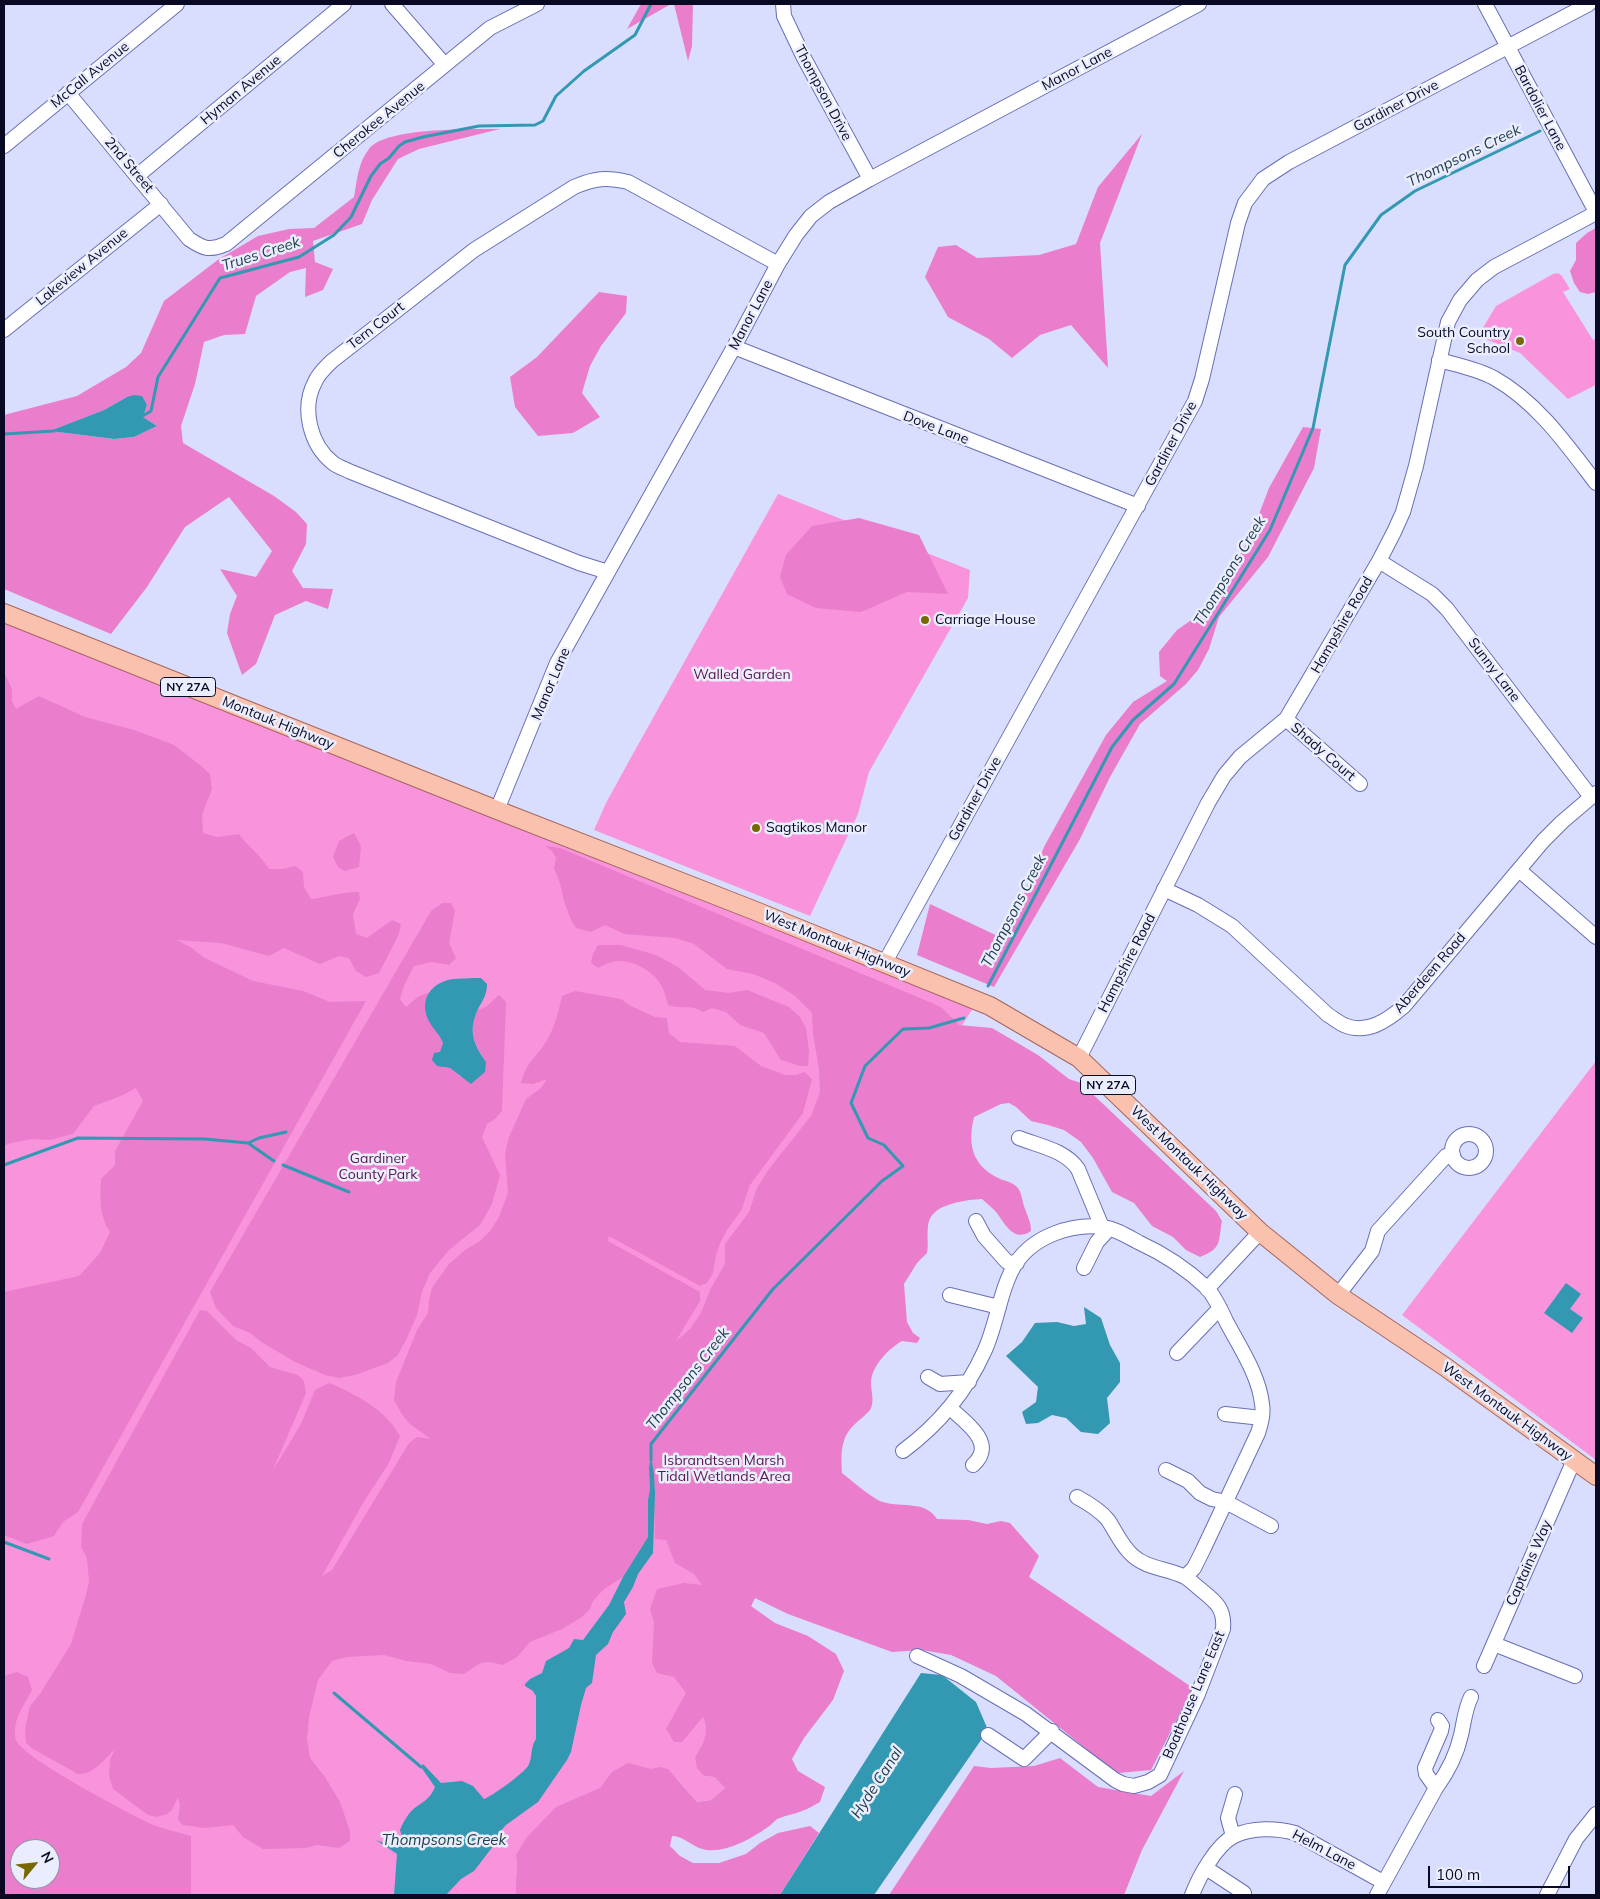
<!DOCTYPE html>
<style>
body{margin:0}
#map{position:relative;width:1600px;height:1899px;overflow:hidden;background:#d9defe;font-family:Mulish,sans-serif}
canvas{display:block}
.frame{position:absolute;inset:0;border:5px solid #090924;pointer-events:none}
.north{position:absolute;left:10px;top:1839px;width:50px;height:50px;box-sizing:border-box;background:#eaedfd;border:1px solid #9092a6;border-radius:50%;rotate:62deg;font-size:14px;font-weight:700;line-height:20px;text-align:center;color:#090924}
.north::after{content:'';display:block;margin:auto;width:18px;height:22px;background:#786800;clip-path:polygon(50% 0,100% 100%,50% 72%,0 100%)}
.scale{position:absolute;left:1428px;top:1866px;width:142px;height:22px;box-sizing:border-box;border:2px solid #090924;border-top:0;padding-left:6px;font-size:15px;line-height:18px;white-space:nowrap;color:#090924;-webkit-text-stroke:4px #eaedfd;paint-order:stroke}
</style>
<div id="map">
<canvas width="1600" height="1899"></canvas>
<div class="frame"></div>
<div class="north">N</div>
<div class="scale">100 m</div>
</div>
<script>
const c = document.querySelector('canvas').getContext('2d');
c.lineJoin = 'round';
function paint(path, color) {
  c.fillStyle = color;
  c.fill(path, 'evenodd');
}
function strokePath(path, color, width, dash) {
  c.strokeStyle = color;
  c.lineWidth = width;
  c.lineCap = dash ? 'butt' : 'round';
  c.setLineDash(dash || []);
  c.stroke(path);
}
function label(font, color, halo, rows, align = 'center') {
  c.font = font + ' Mulish,sans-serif';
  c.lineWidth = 5;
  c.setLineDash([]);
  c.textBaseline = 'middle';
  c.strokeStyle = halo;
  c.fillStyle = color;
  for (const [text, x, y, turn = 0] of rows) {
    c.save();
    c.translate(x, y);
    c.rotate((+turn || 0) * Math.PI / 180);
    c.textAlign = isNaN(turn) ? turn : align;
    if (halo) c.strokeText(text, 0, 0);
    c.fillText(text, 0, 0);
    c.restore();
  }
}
paint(new Path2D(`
 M1558,273L1562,276L1570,289L1563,292L1593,340L1596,339V385L1568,399L1520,353L1478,336L1496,306L1553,274Z
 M778,494L970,570L968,598L869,772L858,814L810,916L594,830L606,803L634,752Z
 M4,613L979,999L942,1056L967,1027L1002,1034L703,1716C710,1735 704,1741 695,1757L704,1776L714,1777L725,1788L711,1800L697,1802L676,1778L644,1850L746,1895H4ZM20,1849H50V1879H20Z
 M1596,1061V1460L1402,1315Z`), '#f994dc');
paint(new Path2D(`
 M641,4H671L627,29Z
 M674,4H693L692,46L688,61Z
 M500,129L419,149L398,159L372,200L362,224L313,241L315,262L333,269L323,290L305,297L306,268L290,272L256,296L245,334L224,335L204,342L195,384L181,426L183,443L274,496L296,512L307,524L306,544L292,571L303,588L333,589L328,609L306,601L275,615L256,664L242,675L227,633L230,614L237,596L220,569L256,577L272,551L229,497L185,527L147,587L111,634L4,589V415L77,396L126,367L141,353L164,301L219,259L258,236L289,229L314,228L354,197C357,181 358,162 369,149C385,127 473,129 500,129ZM127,397L147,405L143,417L157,426L134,437L113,439L51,431L104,410Z
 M1142,134L1100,243L1108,368L1071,325L1040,335L1012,358L989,339L948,317L925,277L938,247L956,245L977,258L1039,255L1076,244L1098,187Z
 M1596,228V292L1588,294L1580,292L1574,283L1570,271L1576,260V243L1587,233Z
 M599,292L627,296L626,313L601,346L590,366L582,393L600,417L573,433L538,436L515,407L510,377L537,357Z
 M1303,427L1321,429L1314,468L1268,557L1219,617L1209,649L1198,670L1186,684L1140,724L1110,777L1080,839L994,987L917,955L930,904L1004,939L1045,845L1106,735L1133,702L1167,681L1160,676L1159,652L1177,630L1213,605L1251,535L1269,488Z
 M859,518L919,535L948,594L907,592L861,612L816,608L787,594L780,577L786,555L812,526Z
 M4,672L12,689V701L16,709L39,696L85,717L134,730L174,745L200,765L210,774L212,789L202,815L203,833L217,837L239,834C249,848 260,854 269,869H283L295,866L303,872L304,887L311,899C327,897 342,892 359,892L360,899L353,914L356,934L367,938L392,920L401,924L399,934L379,973L366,977L356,971L349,958L339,956L320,964L284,948L269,956L221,943L177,940L192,948L203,957L253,981L303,991L330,1002L366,1001L78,1512L63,1522L54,1536L27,1544L4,1535V1292L79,1276L100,1253L110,1232C99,1215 100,1199 101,1179L115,1165V1151L143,1101L136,1088L123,1095L94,1106L73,1134L50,1140L32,1139L11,1143L4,1146Z
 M354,833L361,846L359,867L345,871L338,867L333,857L339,841Z
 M545,846L560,848L932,1003L942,1008L959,1025L992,1028L1038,1055L1069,1079L1081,1083L1216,1211L1222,1221C1218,1241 1223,1248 1200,1257L1186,1250L1173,1237L1152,1226L1134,1203L1112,1192L1093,1158L1081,1142L1064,1130L1048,1125L1031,1121L1016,1107L1009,1103L1001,1104L974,1117C968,1143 971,1163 996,1177C1003,1181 1011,1181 1017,1187C1022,1192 1022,1202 1025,1209C1028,1217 1031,1222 1031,1231C1014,1243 1005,1224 997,1213C993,1208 987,1204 982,1199C967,1200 935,1203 929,1221C926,1232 929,1242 927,1253L917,1263L904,1284L907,1322L913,1333L920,1338L917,1343L902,1341C888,1349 871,1367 871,1383C871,1392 875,1401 870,1410C866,1415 860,1419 856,1423C840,1437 841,1454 842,1473C851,1480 874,1500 883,1502C903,1508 925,1500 937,1519L968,1520L987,1524L1001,1521L1010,1523L1039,1556L1029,1577L1193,1688L1151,1770L1119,1773L1106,1765L996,1676L951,1655L922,1650L892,1652L788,1614L755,1598L751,1606L775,1623L808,1636L836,1654L844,1671L833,1700L804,1738L792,1759L798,1771L825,1787L820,1802C814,1805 808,1809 802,1811C795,1814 787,1815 780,1818C775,1819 772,1825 768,1827C751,1839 728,1852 707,1850C694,1849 685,1836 672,1836L670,1846L680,1856L693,1863H719L746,1854L760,1843L778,1833L810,1826L819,1833L780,1895H516C515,1881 519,1868 516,1855L527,1837L556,1807L600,1788L612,1772L628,1763L651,1769L660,1767L668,1769L697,1802L711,1800L725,1788L714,1777L704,1776L697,1768L695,1757C703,1743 710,1734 703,1717L682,1742H674L666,1729L686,1693L674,1677L657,1673L652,1663L654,1622L650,1609L657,1589L684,1583L702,1585L694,1574L675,1563L666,1540L655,1539L654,1474L651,1459L649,1468L650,1489L648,1500V1537L623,1577L604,1589L593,1601L590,1609L582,1617L562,1629L530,1642L517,1657L503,1665C481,1659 482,1662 464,1674L450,1673L431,1664L406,1661L384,1655L347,1657L332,1661L318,1680L309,1717L307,1739L310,1758L325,1777L340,1802L350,1831V1841L339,1848L317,1845L306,1848L263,1849L243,1837L233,1825L205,1828L183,1825L178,1820L180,1805L178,1797L172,1810L167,1814L157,1817L148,1815L113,1789L109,1775L110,1760L115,1749C105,1759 93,1775 78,1774L33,1749L26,1743L25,1729L30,1706L40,1694L71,1644L86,1595L89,1582L87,1558L81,1547L82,1524L200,1310L207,1311L236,1340L251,1348L270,1367L298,1375L304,1381L306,1393L272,1472L301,1424L315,1390L329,1383C356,1394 386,1410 400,1436L389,1463L363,1503L322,1576L332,1570L409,1443L417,1437L431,1439L410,1424L403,1416L394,1400L396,1382L417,1330L428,1313L429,1300L432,1288L439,1278L449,1264L465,1250L480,1241L490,1231L499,1217L508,1193L505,1154L509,1137L526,1099L541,1088L547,1079L533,1084L521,1083C527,1060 537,1058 547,1040C555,1027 559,1010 562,996L575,991L621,999L631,1006L655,1017L667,1018L669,1033L680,1042L735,1046L761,1066L785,1075H797L804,1072L812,1079L803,1113L750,1185L741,1211L727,1230L721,1241L716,1255L713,1273L707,1283L700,1286L609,1236L608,1241L700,1292V1301L676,1341L690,1329L701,1313L711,1288L725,1264V1244L749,1212L757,1188L769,1169L811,1116L820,1092L819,1069L813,1034L812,1013L795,996L775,983L753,974L727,969L694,944L675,938L624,934L605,925L591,932L576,928L571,920L564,901L560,883L554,868L556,858L552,851Z
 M442,903H451L455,911L449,943L456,958L449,965L431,962L414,966L404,986L400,999L406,1007L419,996L428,993C422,1020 432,1021 443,1043L440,1052L444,1068H450L461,1077L486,1062C475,1045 467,1029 478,1010L486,1007L499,995L506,1002L502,1111L495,1119L487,1124L482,1137L500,1175L492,1204L480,1225L449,1250L430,1273L422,1292L417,1315L406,1340L397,1356L388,1363L355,1375L339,1378L325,1375L295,1362L263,1343L250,1333L233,1326L216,1308L210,1292L431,911Z
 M598,945H621L656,955L678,967L705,990L729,993L747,990L789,1007L800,1017L806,1028L809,1051L808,1066H800L781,1060L764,1033L740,1025L726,1012L712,1008L703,1012C691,1004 683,1010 668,1005C666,999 665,992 662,987C656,973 635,961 620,961C612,961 605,964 598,968L591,963L593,954Z
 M17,1672L28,1677L32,1690C24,1705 11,1722 16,1740C21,1757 130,1814 151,1824C164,1829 178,1832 191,1836V1895H4V1676ZM20,1849H50V1879H20Z
 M1060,1758L1098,1787L1151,1796L1184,1771L1142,1850L1124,1895H889L974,1766L991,1768L1034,1766Z`), '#ea7dcc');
paint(new Path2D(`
 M134,395L142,396L147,405L143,417L157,426L134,437L114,439L50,431L104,410L127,397Z
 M472,978H481L487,984C487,993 484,999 479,1007C468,1029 472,1042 486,1062L485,1072L471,1084L450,1068L437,1066L432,1060L434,1053L440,1052L443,1043C440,1035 434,1030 430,1023C419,1004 427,986 448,980C455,978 464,979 472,978Z
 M1566,1283L1581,1294L1570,1309L1583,1318L1572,1333L1544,1313Z
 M1084,1307L1101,1318L1110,1345L1120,1363V1382L1107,1398L1110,1423L1098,1434L1081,1432L1066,1418L1052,1415L1038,1423L1026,1424L1022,1412L1036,1402L1038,1387L1006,1356L1022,1342L1035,1323L1057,1322L1074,1326L1086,1324Z
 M651,1456L654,1474L655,1494L653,1553L638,1574L633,1587L624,1602L626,1614L613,1632L608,1644L596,1655L592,1683L586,1688L581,1705L571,1752L567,1760L538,1802L506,1825L498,1834L494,1845L474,1871L461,1879L446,1895H394L397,1854L376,1840L398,1848L402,1836L400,1830C403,1822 409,1812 416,1807C425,1801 431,1797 435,1787L421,1767L423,1764L441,1783L462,1781L473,1786L484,1799C491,1797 524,1773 528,1766C533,1758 530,1747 536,1739V1696L533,1691L525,1686V1684L530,1679L542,1673L546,1661L569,1648L574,1639L583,1640L609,1605L623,1577L648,1537V1500L650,1489L649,1468Z
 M921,1673L942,1675L976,1702L988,1730L874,1895H780Z`), '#3398b2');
strokePath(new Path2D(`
 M139,418L151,411L158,377L220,278L299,257L334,235L351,217L371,176L380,164L389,158L399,146L405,142L423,137L479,126L535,125L543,121L556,96L584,71L635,35L651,4
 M4,434L54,431
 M988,986L1112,747L1133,720L1174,684L1270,530L1313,428L1345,265L1381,215L1415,191L1540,131
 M248,1143L259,1138L286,1132
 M4,1165L78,1138L205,1139L248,1143L274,1161
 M283,1165L349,1192
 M651,1460V1444L773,1289L882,1181L903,1166L884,1145L868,1138L851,1103L865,1066L903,1029L929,1028L964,1018
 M4,1542L49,1559
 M334,1693L421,1767`), '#3398b2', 3);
const minor = new Path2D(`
 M392,4L445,65
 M783,4L784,16L804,58L870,179
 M1485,4L1596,212
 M68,93L189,239C204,249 209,251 226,244L490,28L537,4
 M4,146L177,4
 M137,176L344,4
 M4,330L161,204
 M734,347L1138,506
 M1439,360C1457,365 1478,369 1494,378C1537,402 1567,445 1596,483
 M1379,561L1432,594L1447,609L1591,797
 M608,572L579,563L351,472C345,469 338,467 333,463C310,445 301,408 315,382C318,374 326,367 332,361L474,250L574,187C595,178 606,177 628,182L778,264
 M1286,719L1360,784
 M497,810L557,663L734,347L778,264L796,235L811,216L829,202L870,179L1199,4
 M1519,870L1596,937
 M1164,889L1198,905L1232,926L1328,1015C1333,1018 1339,1023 1344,1025C1367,1035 1388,1020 1404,1006L1543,841L1562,822L1596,793
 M884,964L1195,401L1202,379L1238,223L1245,203L1263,179L1289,162L1589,4
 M1079,1058L1208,803L1224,776L1240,757L1286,719L1379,561L1394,532L1403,512L1416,466L1448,322L1460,300L1477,280L1494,267L1596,213
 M1452 1151a17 17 0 1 1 34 0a17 17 0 1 1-34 0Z
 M1019,1138C1039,1146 1065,1150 1078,1169L1102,1227
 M976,1221L984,1236L1007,1262L1017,1263
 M1084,1268L1097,1242L1109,1229
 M1207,1289L1260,1232
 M950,1295L999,1307
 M1338,1295L1372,1251L1378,1231L1446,1156L1453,1155
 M1177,1353L1220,1308
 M928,1377L940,1384L969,1382
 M950,1408C966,1423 997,1443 973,1465
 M1225,1414L1262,1418
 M903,1451C938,1425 966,1392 984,1352C997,1325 1000,1288 1016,1263C1034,1236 1072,1223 1103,1227C1116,1229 1127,1236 1138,1242C1162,1253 1188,1270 1207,1288C1215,1297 1221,1310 1226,1321C1239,1346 1259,1375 1262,1404C1264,1414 1261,1424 1258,1433L1203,1550L1194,1568L1185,1577
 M1166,1470L1188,1481L1200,1493L1212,1499L1226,1502L1271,1526
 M1494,1644L1575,1676
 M917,1656L961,1676L1026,1714L1115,1780L1123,1784L1134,1786L1148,1782L1160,1775L1198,1694L1223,1629C1225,1608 1215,1601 1200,1589C1195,1585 1190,1580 1185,1577C1167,1568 1147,1569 1132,1555C1121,1545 1116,1532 1108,1520C1100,1510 1088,1503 1077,1497
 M1484,1666L1574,1460
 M988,1735L1024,1759L1052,1731
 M1436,1788L1426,1774L1425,1768L1441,1731L1442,1726L1438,1720
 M1233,1836L1228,1818L1235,1794
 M1206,1868L1244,1893
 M1192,1895C1199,1877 1216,1845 1234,1836C1252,1827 1277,1828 1295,1833L1383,1882
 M1377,1895L1436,1788C1447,1773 1457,1753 1461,1735C1464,1722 1465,1709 1471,1697
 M1547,1895L1576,1839L1596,1814`);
const major = new Path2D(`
 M4,613L497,810L753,910L990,1006L1079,1058L1260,1232L1338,1295L1444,1366L1596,1476`);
strokePath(minor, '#686fb6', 16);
strokePath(major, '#a4665c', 20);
strokePath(minor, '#fff', 14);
strokePath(major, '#fac1af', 18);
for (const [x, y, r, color] of [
 [1520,341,5,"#786800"],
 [925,620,5,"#786800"],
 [756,828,5,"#786800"]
]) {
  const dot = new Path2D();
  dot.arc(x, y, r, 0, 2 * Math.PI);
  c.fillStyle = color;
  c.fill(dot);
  strokePath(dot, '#eaedfd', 2);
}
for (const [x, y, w] of [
 [188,687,55],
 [1108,1085,55]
]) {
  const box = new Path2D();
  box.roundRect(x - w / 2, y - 9.5, w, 19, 4);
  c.fillStyle = '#eaedfd';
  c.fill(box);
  strokePath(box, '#090924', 1);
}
label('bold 12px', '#090924', null, [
 ["NY 27A",188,687],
 ["NY 27A",1108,1085]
]);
label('14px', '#090924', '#eaedfd', [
 ["Manor Lane",1077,69,-28],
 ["McCall Avenue",90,75,-39],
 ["Hyman Avenue",241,90,-40],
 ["Thompson Drive",823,93,62],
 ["Gardiner Drive",1396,106,-28],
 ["Bardolier Lane",1540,108,62],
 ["Cherokee Avenue",379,120,-39],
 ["2nd Street",129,165,50],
 ["Lakeview Avenue",82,267,-39],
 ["Manor Lane",751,315,-62],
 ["Tern Court",376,326,-38],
 ["Dove Lane",936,428,21],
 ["Gardiner Drive",1171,444,-62],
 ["Hampshire Road",1342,625,-60],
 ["Sunny Lane",1494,670,53],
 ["Manor Lane",551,684,-67],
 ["Montauk Highway",278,723,22],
 ["Shady Court",1323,752,41],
 ["Gardiner Drive",975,799,-61],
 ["West Montauk Highway",837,944,22],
 ["Hampshire Road",1127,963,-63],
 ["Aberdeen Road",1430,973,-49],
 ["West Montauk Highway",1189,1163,44],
 ["West Montauk Highway",1507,1412,36],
 ["Captains Way",1529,1563,-66],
 ["Boathouse Lane East",1194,1695,-67],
 ["Helm Lane",1324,1850,28]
]);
label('14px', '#090924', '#eaedfd', [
 ["South Country",1510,333,"right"],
 ["School",1510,349,"right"],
 ["Carriage House",935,620],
 ["Sagtikos Manor",766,828]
], 'left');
label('14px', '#59164a', '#eaedfd', [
 ["Walled Garden",742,675],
 ["Gardiner",378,1159],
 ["County Park",378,1175],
 ["Isbrandtsen Marsh",724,1461],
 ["Tidal Wetlands Area",724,1477]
]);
label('italic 15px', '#1d3b44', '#eaedfd', [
 ["Thompsons Creek",1464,156,-26],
 ["Trues Creek",261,254,-18],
 ["Thompsons Creek",1230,571,-59],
 ["Thompsons Creek",1014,911,-63],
 ["Thompsons Creek",688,1379,-52],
 ["Hyde Canal",877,1783,-57],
 ["Thompsons Creek",444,1840]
]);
</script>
